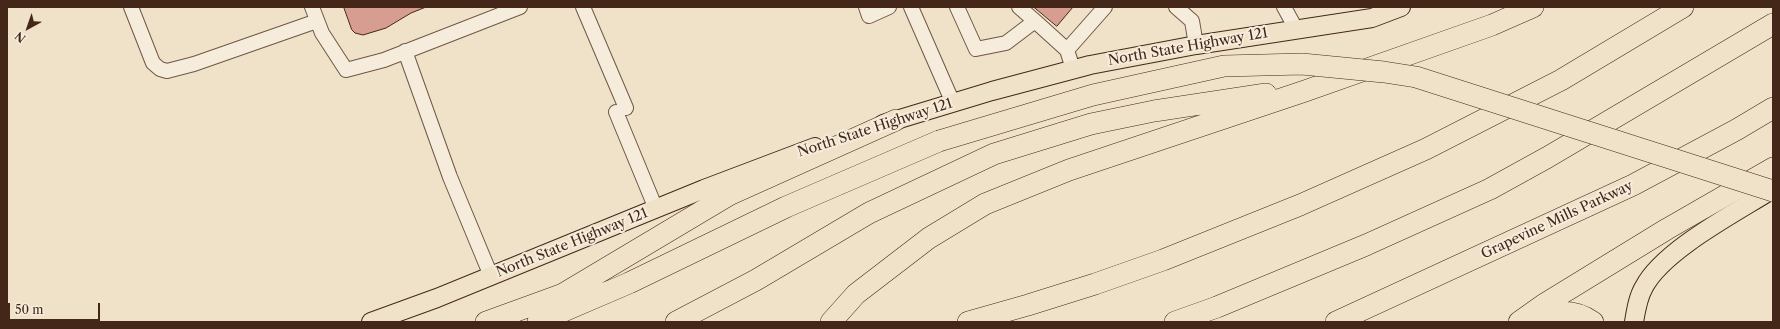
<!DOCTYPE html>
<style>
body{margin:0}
#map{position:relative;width:1780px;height:329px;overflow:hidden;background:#f0e2c9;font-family:"Libre Caslon Text",serif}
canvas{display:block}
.frame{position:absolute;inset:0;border:8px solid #442719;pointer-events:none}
.north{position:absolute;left:8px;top:8px;width:40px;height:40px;-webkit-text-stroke:3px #f5ecdc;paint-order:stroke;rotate:220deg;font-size:11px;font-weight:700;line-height:16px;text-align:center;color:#442719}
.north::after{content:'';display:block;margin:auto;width:14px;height:18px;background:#442719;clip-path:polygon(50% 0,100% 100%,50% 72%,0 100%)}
.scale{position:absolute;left:8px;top:303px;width:92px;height:18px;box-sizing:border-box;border:2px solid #442719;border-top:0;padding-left:5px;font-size:12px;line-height:14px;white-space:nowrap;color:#442719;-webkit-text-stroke:3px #f5ecdc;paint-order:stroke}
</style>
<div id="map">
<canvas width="1780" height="329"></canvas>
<div class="frame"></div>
<div class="north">N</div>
<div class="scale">50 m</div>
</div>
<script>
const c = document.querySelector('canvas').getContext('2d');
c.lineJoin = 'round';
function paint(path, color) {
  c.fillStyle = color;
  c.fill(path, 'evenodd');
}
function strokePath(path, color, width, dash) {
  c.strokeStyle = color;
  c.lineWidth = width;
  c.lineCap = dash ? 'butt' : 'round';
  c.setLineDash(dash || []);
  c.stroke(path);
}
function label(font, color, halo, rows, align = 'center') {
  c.font = font + ' "Libre Caslon Text",serif';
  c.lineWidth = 4;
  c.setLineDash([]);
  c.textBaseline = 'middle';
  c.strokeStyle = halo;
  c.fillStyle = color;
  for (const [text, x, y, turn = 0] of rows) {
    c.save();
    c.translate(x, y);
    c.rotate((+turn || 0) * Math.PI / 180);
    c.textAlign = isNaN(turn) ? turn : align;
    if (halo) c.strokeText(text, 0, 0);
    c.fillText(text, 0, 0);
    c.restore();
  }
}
const building = new Path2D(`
 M344,7H426L411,13L386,28L363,35L355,33L352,30Z
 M1034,7H1073L1057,26Z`);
paint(building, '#d79d91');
strokePath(building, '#442719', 1);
const minor = new Path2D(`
 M131,7L153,63L160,69L167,71L194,64L317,21
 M312,7L322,33L346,70L384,60L520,7
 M583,7L626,108
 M866,7L869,16L889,7
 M911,7L953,103
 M957,7L976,49L1006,43L1035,21L1019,7
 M1176,7L1192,21L1196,45
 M1284,7L1296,29
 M1035,21L1067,50
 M405,51L450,177L491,276
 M1073,69L1067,50L1105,7
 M616,112L656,209`);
const major = new Path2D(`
 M883,124L992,91L1090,65L1196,45L1372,18L1401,7
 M371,322L437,298L704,189L815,147
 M1634,322C1636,310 1638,297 1644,287C1663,250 1737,212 1773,189`);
const highway = new Path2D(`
 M1533,319C1554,311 1573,308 1593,322
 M486,322L563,294L729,195L896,120
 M538,322L629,283L786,207L939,141
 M676,322L756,280L869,213L994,154L1091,124L1154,111L1266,94
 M831,322L856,294L929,238L985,204L1069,170L1305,91L1492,25L1533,7
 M968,322L1028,305L1095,284L1163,260L1300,205L1426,149L1561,80L1683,7
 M1175,322L1217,307L1366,245L1490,189L1548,157L1773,24
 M1336,322L1633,185L1736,130L1773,108
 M1519,322L1543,305L1667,229L1773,168`);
strokePath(minor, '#6f5645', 16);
strokePath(major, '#442719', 20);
strokePath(highway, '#442719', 22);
strokePath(minor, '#f5ecdc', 14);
strokePath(major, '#f0e2c9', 18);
strokePath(highway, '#f0e2c9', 21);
const highwayBridge = new Path2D(`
 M939,141L1093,95L1224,66L1302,64L1384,72L1416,77L1773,191`);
strokePath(highwayBridge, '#442719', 22, []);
strokePath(highwayBridge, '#f0e2c9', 21);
label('14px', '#442719', '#f5ecdc', [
 ["North State Highway 121",1188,47,-10],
 ["North State Highway 121",875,128,-18],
 ["Grapevine Mills Parkway",1557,220,-25],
 ["North State Highway 121",572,243,-22]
]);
</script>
